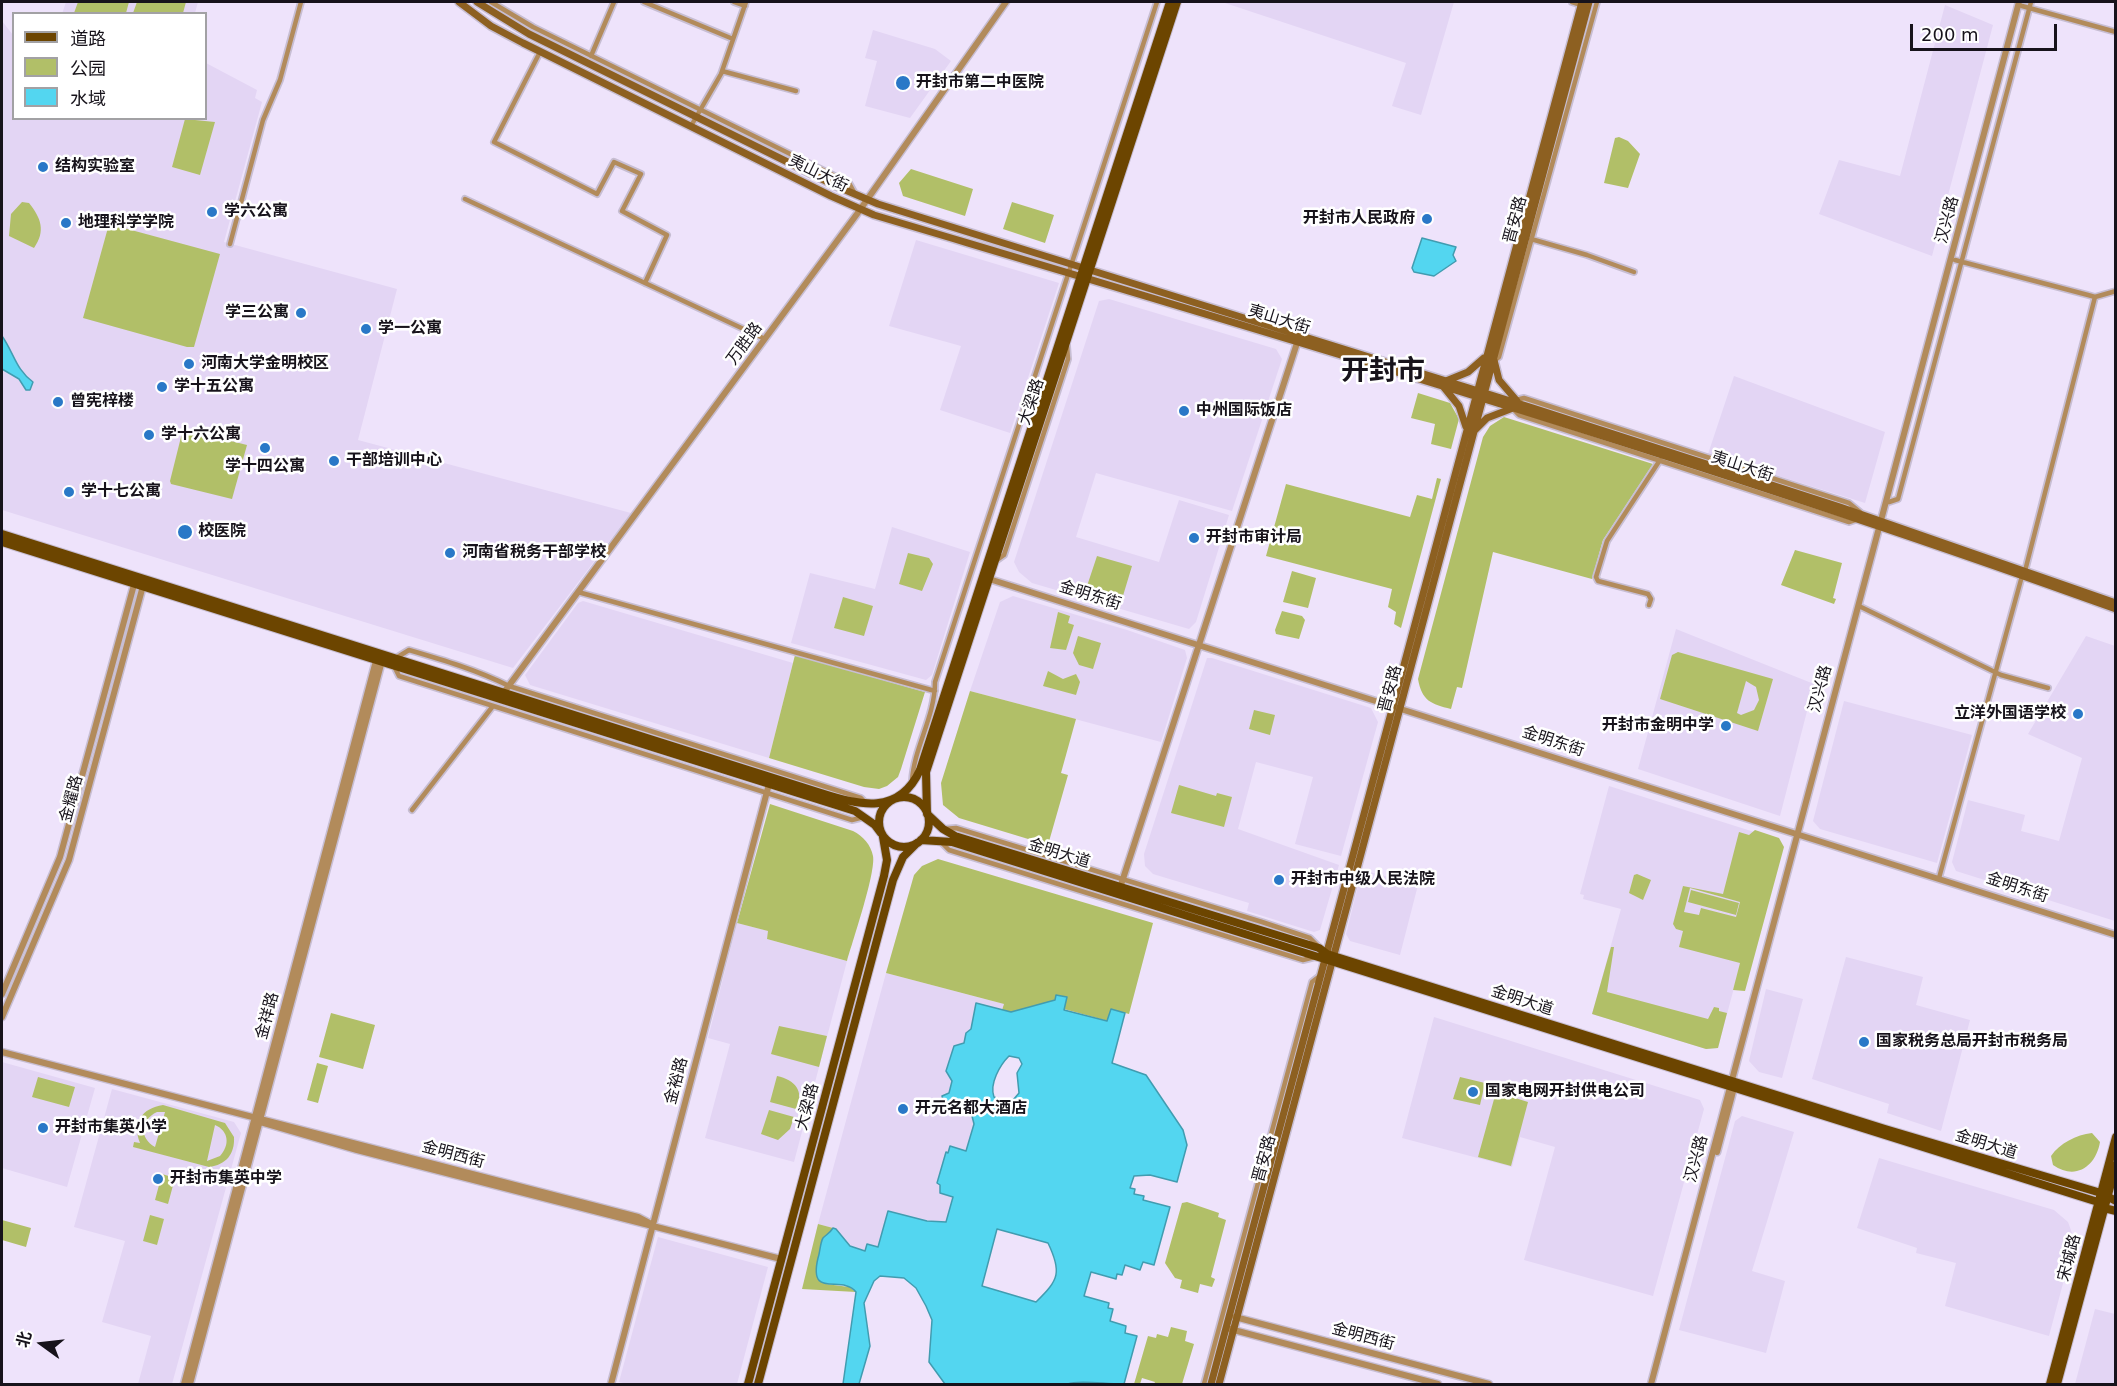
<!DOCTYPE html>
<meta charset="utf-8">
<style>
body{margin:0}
#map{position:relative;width:2117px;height:1386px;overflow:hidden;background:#eee3fb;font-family:"DejaVu Sans","Noto Sans SC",sans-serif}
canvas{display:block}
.frame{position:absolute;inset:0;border:3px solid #17131b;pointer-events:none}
.legend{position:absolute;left:12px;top:12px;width:195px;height:108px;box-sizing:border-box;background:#fff;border:2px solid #a2a1a4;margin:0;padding:8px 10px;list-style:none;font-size:18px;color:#17131b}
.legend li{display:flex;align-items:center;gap:12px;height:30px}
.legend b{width:30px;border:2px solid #a2a1a4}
.north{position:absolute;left:12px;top:1314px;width:60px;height:60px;-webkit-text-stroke:4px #fff;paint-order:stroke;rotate:285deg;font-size:16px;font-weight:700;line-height:24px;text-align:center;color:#17131b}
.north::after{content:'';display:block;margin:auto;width:21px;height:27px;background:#17131b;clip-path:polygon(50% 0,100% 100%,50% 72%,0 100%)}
.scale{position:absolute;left:1910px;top:24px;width:147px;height:27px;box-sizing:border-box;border:3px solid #17131b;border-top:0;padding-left:8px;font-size:18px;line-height:21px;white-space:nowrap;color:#17131b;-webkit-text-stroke:4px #fff;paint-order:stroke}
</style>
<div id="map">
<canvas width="2117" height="1386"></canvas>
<div class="frame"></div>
<ul class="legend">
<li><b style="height:8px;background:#6c4500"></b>道路</li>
<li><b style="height:16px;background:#b1bf68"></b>公园</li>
<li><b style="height:16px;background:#53d6f0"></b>水域</li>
</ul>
<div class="north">北</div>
<div class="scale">200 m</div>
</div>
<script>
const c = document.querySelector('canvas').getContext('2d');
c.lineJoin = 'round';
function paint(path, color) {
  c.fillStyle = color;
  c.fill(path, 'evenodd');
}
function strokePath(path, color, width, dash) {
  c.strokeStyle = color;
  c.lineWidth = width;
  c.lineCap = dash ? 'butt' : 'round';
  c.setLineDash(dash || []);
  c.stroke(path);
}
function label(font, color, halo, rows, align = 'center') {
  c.font = font + ' "DejaVu Sans","Noto Sans SC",sans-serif';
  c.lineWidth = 5;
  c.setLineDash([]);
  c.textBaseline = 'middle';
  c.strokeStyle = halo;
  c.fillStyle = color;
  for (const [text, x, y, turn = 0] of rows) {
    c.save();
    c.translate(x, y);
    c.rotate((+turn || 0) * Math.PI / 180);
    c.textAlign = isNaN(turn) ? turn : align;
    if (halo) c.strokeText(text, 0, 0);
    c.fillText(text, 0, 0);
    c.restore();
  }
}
paint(new Path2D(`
 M66,2H198L195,13L62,14Z
 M1222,2H1454L1421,115L1392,106L1406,63Z
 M1945,5L1993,25L1932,256L1819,214L1839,160L1900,176Z
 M2,21L13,35L14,118H206V63L257,90L255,98L262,102L224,242L397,289L358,440L631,513L513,668L2,510Z
 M873,30L935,49L951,61L910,118L865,106L877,61L865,58Z
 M916,240L1059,283L1010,433L940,410L961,346L889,326Z
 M1109,299L1276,349L1282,359L1232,511L1096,473L1076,537L1159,562L1179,500L1229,515L1196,622L1189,629L1032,583L1019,572L1014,562L1099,301Z
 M1734,376L1885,432L1865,503L1708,454Z
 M892,527L970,552L932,675L926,680L791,643L810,573L875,589Z
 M1013,596L1127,630L1185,650L1187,658L1161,742L970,691L1000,602Z
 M583,601L793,663L769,758L530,685L525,675L578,603Z
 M1676,629L1814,684L1780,816L1638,769Z
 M2086,636L2115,646V921L1956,871L1952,862L1968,800L2025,815L2021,831L2059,841L2082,758L2028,734Z
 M1207,658H1212L1371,708L1378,722L1341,856L1295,844L1313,777L1256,762L1238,829L1339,865L1320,930L1314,932L1247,911L1249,903L1153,874L1145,866L1144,854Z
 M1844,701L1972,735L1937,863L1820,829L1813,821Z
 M1609,786L1770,837L1773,841L1718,1048L1706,1049L1592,1014L1621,909L1583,899L1584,895L1580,894Z
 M1362,870L1418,885L1400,955L1350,941L1346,934Z
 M737,923L769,931L767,939L847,961L794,1162L705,1138L730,1044L708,1038Z
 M1846,957L1923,977L1916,1005L1970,1020L1941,1131L1887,1113L1889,1104L1812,1079Z
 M886,973L1004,1004L1002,1010L976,1003L971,1029L966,1033L964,1044L958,1045L949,1093L971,1112L974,1124L966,1151L940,1184L953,1197L946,1222L928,1220L878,1248L865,1251L850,1246L836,1229L818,1224Z
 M1766,989L1803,999L1782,1078L1759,1072L1749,1061Z
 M1434,1017L1700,1100L1704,1109L1653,1296L1524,1260L1555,1147L1520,1137L1512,1167L1402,1138Z
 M2,1062L95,1088L67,1187L2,1168Z
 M112,1089L234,1122L241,1133L172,1384H138L151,1336L102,1322L125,1241L74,1227Z
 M1742,1116L1794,1132L1752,1271L1785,1281L1766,1353L1679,1330L1735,1121Z
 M1879,1158L2054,1210L2068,1222L2072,1233L2067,1256L2070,1257L2049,1336L1945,1306L1956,1263L1916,1253L1917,1248L1857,1228Z
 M658,1237L768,1267L737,1384H627L619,1382Z
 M2095,1309L2115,1314V1384H2075Z`), '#e3d5f4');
paint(new Path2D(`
 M78,2H129L126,13H74Z
 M137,2H186L183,13H133Z
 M185,119L215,122L200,175L172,167Z
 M1619,137L1628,141L1640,154L1628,188L1604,183L1615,138Z
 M911,169L973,189L965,216L903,196L899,183Z
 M22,202L29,203C41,218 46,231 34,248L9,236L11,214Z
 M1012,202L1054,215L1045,243L1003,229Z
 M109,224L220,254L194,347H187L83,318Z
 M1418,393L1450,403L1459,419L1451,449L1431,444L1435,424L1411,418Z
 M1504,417L1653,464L1603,540L1592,579L1493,552L1462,688L1457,687L1451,709C1431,704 1422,701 1418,679L1483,437L1490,426Z
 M183,429L247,445L232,499L171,484L170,481Z
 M1437,478L1441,479L1401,628L1394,624L1396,612L1388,607L1392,589L1266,556L1286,484L1410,517L1417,495L1432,499Z
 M1795,550L1842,563L1833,598L1836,599L1834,604L1781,585Z
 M908,553L929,558L933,564L922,591L899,584Z
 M1097,556L1132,566L1119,609L1083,598Z
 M1292,571L1316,578L1308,608L1283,602Z
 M843,597L873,606L864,636L834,628Z
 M1282,611L1302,616L1305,620L1299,639L1276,634L1275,630Z
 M1058,612L1070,616L1068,623L1074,625L1066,650L1050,648Z
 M1078,636L1101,643L1093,669L1079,665L1073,653Z
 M1678,652L1773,679L1758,731L1660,699L1672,655ZM1746,681L1756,687L1759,700L1754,710L1741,715L1737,713Z
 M795,655L925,692L901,769L898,777L887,786L879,789L864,787L769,758Z
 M1048,671L1063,679L1076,674L1080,682L1076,695L1043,686Z
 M970,691L1076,719L1061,773L1068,775L1048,845L959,818L943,805L941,783Z
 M1254,710L1275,715L1270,735L1249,729Z
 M1179,785L1216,796L1217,793L1232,797L1224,827L1171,813Z
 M770,804L853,831C863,836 871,845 873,856C876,872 853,940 847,961L767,939L768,931L737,923Z
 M1755,830L1779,838L1784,847L1745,991L1733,990L1740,963L1679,947L1683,931L1676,929L1673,924L1683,886L1723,894L1739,832L1749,835ZM1690,888L1740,902L1736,917L1701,908L1699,915L1684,912Z
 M938,859L1153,923L1129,1014L1111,1009L1108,1021L1064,1009L1056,995L1055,1000L1011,1012L1002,1010L1004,1004L886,973L914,875L922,866Z
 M1637,874L1651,880L1643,900L1629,893L1634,875Z
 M1691,890L1739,903L1736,915L1688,902Z
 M1611,947H1614L1607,992L1708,1019L1714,1007L1719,1008V1011L1727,1013L1718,1048L1706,1049L1592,1014Z
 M331,1013L375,1025L363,1069L319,1057Z
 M779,1026L827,1036L819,1067L771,1054Z
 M317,1063L328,1066L318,1103L307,1100Z
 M777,1076C795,1080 805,1091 796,1109L770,1102Z
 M38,1077L75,1087L69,1107L32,1097Z
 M1460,1077L1485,1083L1480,1105L1453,1099Z
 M1496,1092L1528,1102L1511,1166L1478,1157Z
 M163,1105L225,1123L234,1137C235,1154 226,1165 209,1167L133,1147L134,1142L140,1143C132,1123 142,1108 163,1105ZM157,1112H165L155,1147C139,1138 140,1120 157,1112ZM215,1125C229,1131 230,1145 220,1156L207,1161Z
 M769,1110L794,1117L790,1129L778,1140L761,1134Z
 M2092,1133L2100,1142C2096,1166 2076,1181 2053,1165L2051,1156C2060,1143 2076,1135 2092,1133Z
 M162,1174L175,1178L168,1204L155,1200Z
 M1187,1202L1219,1213L1218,1217L1226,1220L1211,1277L1215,1279L1212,1287L1200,1284L1198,1293L1180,1288L1182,1280L1175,1278L1165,1263L1182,1203Z
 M150,1215L164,1219L157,1245L143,1241Z
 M2,1220L31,1228L26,1247L2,1240Z
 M818,1224L833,1228L827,1236L826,1284L849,1287L856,1292L802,1289Z
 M1171,1327L1187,1331L1185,1341L1194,1344L1182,1384H1154L1155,1382L1142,1378L1140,1384H1134L1148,1336L1156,1338L1157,1334L1168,1337Z`), '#b1bf68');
const water = new Path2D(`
 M1422,238L1456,247L1453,255L1456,261L1434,276L1414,272L1412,268Z
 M2,336C14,353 16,370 33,382L30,390H26L19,379L2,369Z
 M1056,995L1067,997L1064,1010L1107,1021L1111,1009L1125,1013L1112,1063L1146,1075L1183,1130L1187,1145L1177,1182L1150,1175L1134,1176L1130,1188L1135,1189L1134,1194L1144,1196L1143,1200L1170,1207L1154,1265L1143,1262L1140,1270L1125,1265L1122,1275L1117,1274L1116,1279L1091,1272L1084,1296L1109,1303L1108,1308L1113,1309L1110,1321L1126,1326L1125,1333L1137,1336L1124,1384C1110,1385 1078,1379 1068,1384H945L929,1362L932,1320L926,1306L916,1288L904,1278L880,1276L874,1281L864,1303L870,1346L859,1384H843L856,1292C842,1274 808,1300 818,1258C820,1253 820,1243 823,1238C826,1235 830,1233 833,1228L836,1229L850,1246L865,1251L867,1244L878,1247L888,1211L927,1221L946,1222L953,1197L940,1193V1185L937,1183L946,1152L948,1153L950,1146L966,1151L974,1124L971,1112L944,1105L942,1096L949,1093L952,1081L946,1071L954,1046L964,1043L966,1033L971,1029L976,1003L1011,1012L1055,1000ZM1009,1056L1019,1058L1022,1064L1017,1073L1019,1093L1013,1100L1005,1101L994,1097C989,1084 1000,1065 1009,1056ZM997,1229L1048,1243C1062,1272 1059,1280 1036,1302L982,1286Z`);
paint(water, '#53d6f0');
strokePath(water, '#419cb0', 1.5);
const minor = new Path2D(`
 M491,2L533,27L849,183L854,192
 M644,2L733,39
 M734,2L745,6
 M1572,2L1581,5
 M2022,6L2116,32
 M540,52L494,142L597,194L614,162L641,174L622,211L667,235L645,283
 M591,56L614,2
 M722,71L796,91
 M691,126L721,74L746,2
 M465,199L765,339
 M1531,239L1587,255L1634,272
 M230,244L263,120L280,80L301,2
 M1955,260L2088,295L2095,297L2116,291
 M1494,361L1499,357L1597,2
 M1516,400L1524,398L1849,503L1860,512
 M1514,410L1519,415L1849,522L1858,519
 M1889,502L1898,499L2031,2
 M997,560L1004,555L1068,359L1067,346
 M2025,571L2095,297
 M578,592L935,691
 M1649,605L1651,599L1648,594L1598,581L1596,577L1607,541L1660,460
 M1861,607L2001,675L2048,688
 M396,658L409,650C443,660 477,670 509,686L861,798L866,803
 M394,666L399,676L852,820L864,817
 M912,781C914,747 935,717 935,682L1157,2
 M412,810L493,706
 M944,829L956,828L1262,922L1310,938L1318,946
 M942,843L949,850L1303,960L1315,957
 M1939,878L2022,576
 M1204,1384L1312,982L1321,975`);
const tertiary = new Path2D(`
 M986,578L2116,935
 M502,695L857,214L1006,2
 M1119,891L1298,340
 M2,994L60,857L135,581
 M2,1017L69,860L144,582
 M2,1052L638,1217L653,1225
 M257,1121L357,1150L781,1259
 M1717,1152L1735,1084
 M1235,1317L1489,1384
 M1230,1329L1438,1384
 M184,1384L377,657
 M190,1384L383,657
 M611,1384L769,784
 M1651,1384L2019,2`);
const secondary = new Path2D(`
 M459,2L491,26L523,43L831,196L874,215C1290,339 1707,461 2116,609
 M477,2L529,34L836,186L878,204L1533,408L1840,507L2116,603
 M1494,360L1499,380L1517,401
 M1446,381L1468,372L1484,358
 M1442,385L1459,406L1466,427
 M1474,431L1487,418L1513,408
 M1211,1384L1582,2
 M1219,1384L1589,2`);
const primary = new Path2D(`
 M1177,2L926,772L927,814L943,829L955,836L1319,948L1327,954L1885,1129L2101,1193L2116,1201
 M2,534L821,793C859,805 899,816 920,770L1170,2
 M2,542L855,811L875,825L881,833
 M879 822a25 25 0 1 1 50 0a25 25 0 1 1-50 0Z
 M921,840L952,842L2098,1202L2104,1208L2116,1211
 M748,1384L884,876L887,860L883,837
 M758,1384L893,880L903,857L917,843
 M2050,1384L2116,1137
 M2057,1384L2116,1165`);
strokePath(minor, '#c7bed3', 8);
strokePath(tertiary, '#c7bed3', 9);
strokePath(secondary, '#c7bed3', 10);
strokePath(primary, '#c7bed3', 10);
strokePath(minor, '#b28b5b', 4.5);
strokePath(tertiary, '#b28b5b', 6);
strokePath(secondary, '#8d6021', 7);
strokePath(primary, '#6c4500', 8);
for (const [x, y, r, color] of [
 [903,83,8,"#2978c7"],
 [43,167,6,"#2978c7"],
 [212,212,6,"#2978c7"],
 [1427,219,6,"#2978c7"],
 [66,223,6,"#2978c7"],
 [301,313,6,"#2978c7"],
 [366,329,6,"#2978c7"],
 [189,364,6,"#2978c7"],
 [162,387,6,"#2978c7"],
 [58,402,6,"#2978c7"],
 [1184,411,6,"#2978c7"],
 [149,435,6,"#2978c7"],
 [265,448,6,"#2978c7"],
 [334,461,6,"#2978c7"],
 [69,492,6,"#2978c7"],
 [185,532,8,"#2978c7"],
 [1194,538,6,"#2978c7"],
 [450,553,6,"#2978c7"],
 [2078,714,6,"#2978c7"],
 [1726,726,6,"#2978c7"],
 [1279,880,6,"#2978c7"],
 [1864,1042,6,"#2978c7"],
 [1473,1092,6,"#2978c7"],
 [903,1109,6,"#2978c7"],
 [43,1128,6,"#2978c7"],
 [158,1179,6,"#2978c7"]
]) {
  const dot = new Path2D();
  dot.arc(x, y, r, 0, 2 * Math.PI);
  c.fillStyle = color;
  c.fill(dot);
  strokePath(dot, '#fff', 2);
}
label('bold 16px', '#17131b', '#fff', [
 ["开封市第二中医院",916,83],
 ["结构实验室",55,167],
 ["学六公寓",224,212],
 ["开封市人民政府",1415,219,"right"],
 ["地理科学学院",78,223],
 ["学三公寓",289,313,"right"],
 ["学一公寓",378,329],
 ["河南大学金明校区",201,364],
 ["学十五公寓",174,387],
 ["曾宪梓楼",70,402],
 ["中州国际饭店",1196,411],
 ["学十六公寓",161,435],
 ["干部培训中心",346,461],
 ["学十四公寓",265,467,"center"],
 ["学十七公寓",81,492],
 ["校医院",198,532],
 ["开封市审计局",1206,538],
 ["河南省税务干部学校",462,553],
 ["立洋外国语学校",2066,714,"right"],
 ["开封市金明中学",1714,726,"right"],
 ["开封市中级人民法院",1291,880],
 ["国家税务总局开封市税务局",1876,1042],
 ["国家电网开封供电公司",1485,1092],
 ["开元名都大酒店",915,1109],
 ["开封市集英小学",55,1128],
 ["开封市集英中学",170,1179]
], 'left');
label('16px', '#17131b', '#fff', [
 ["夷山大街",818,174,26],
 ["晋安路",1516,220,-75],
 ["汉兴路",1948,220,-75],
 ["夷山大街",1279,320,17],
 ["万胜路",745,344,-54],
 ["大梁路",1032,402,-72],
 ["夷山大街",1742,467,18],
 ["金明东街",1090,596,17],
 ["晋安路",1391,689,-75],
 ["汉兴路",1821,689,-75],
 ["金明东街",1553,742,18],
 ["金耀路",72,799,-75],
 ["金明大道",1059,854,17],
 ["金明东街",2017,888,18],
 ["金明大道",1522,1001,18],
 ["金祥路",268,1016,-75],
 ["金裕路",677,1081,-75],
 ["大梁路",808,1107,-75],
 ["金明大道",1986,1145,17],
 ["金明西街",453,1155,15],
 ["晋安路",1265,1159,-75],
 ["汉兴路",1697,1159,-75],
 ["宋城路",2070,1258,-75],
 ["金明西街",1363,1337,15]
]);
label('bold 28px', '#17131b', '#fff', [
 ["开封市",1383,373]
]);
</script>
